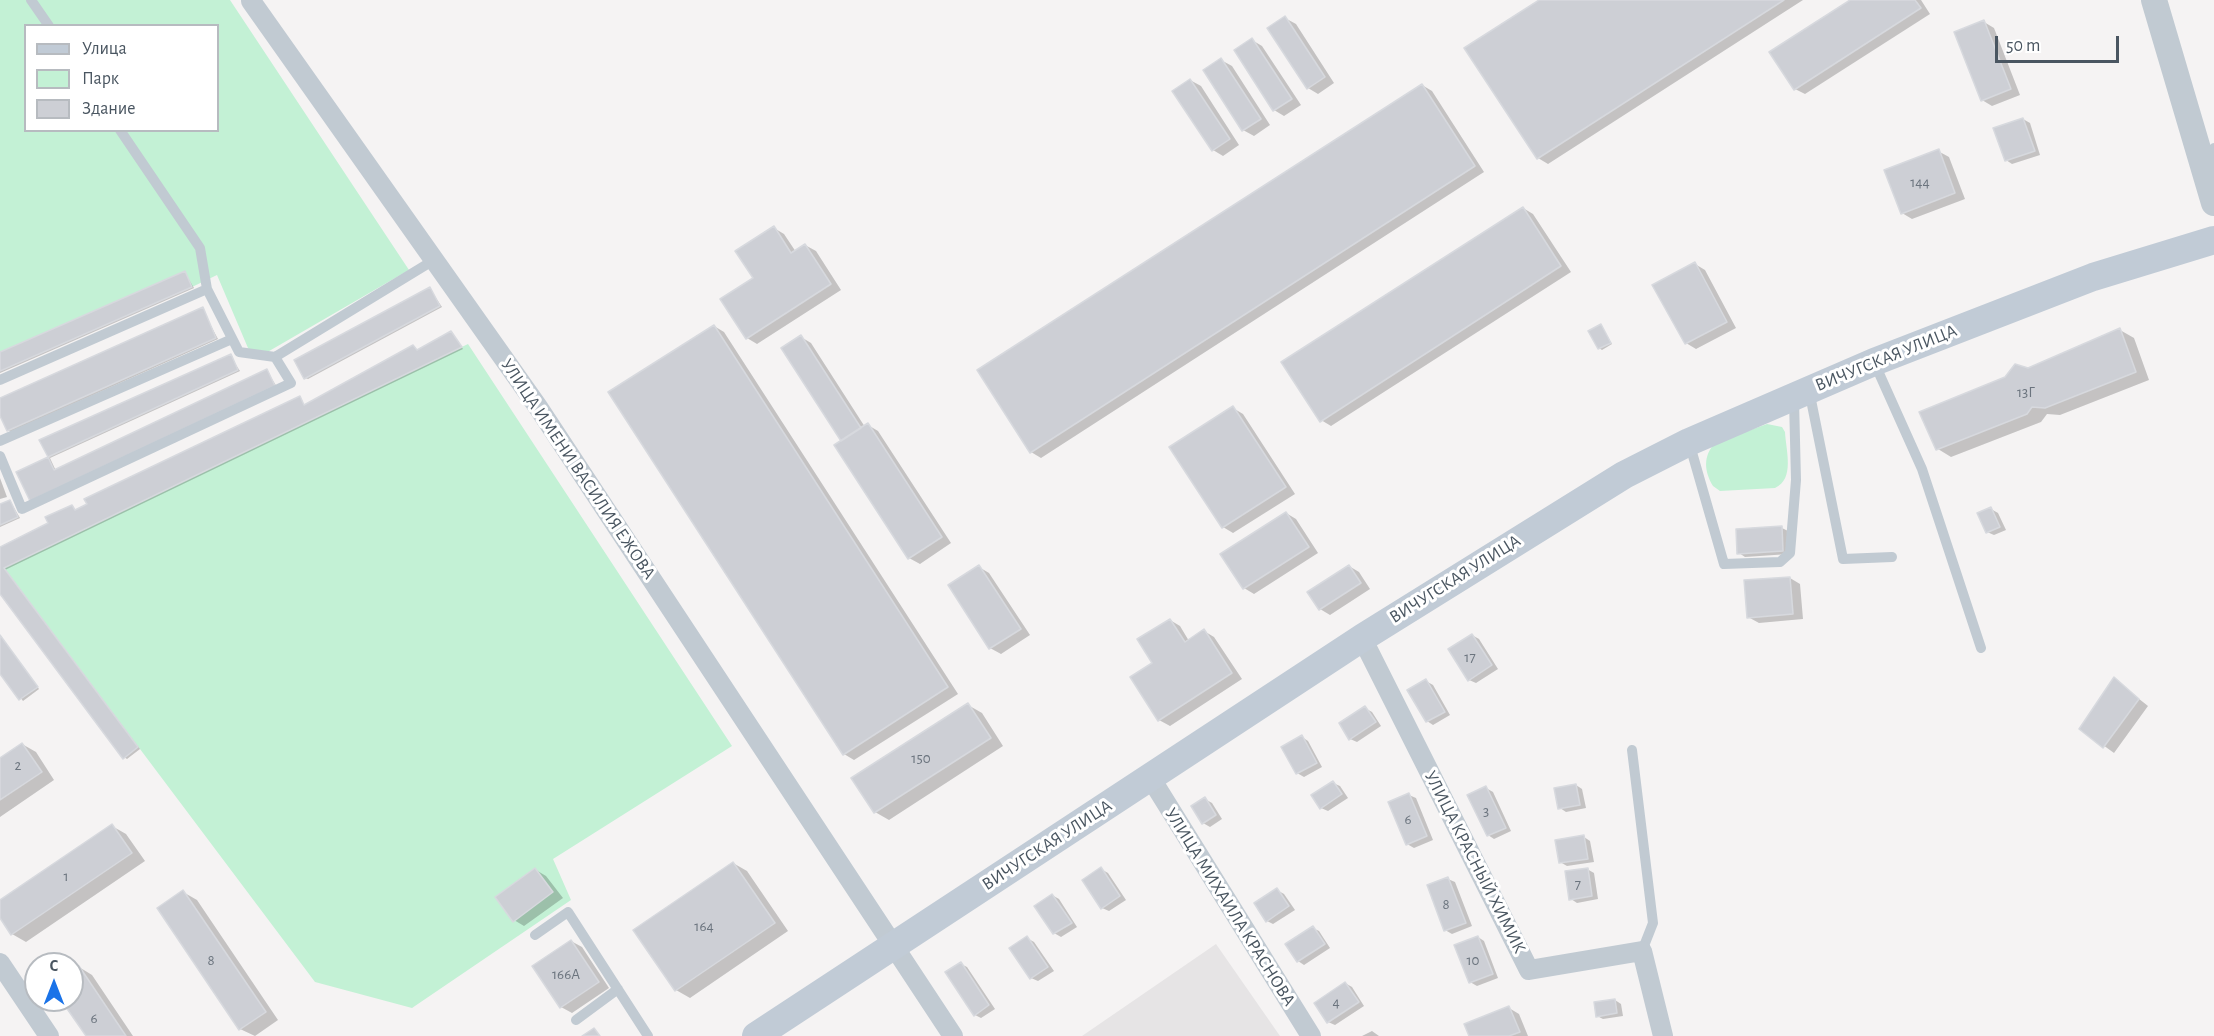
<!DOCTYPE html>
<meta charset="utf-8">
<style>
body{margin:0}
#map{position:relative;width:2214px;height:1036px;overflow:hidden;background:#f5f3f3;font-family:"Alegreya Sans",sans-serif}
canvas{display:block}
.legend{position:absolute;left:24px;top:24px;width:195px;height:108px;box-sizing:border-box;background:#fff;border:2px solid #b7bbc0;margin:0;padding:8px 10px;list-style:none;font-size:18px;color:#4a5661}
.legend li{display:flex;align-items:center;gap:12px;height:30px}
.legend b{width:30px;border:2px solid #b7bbc0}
.north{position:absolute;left:24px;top:952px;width:60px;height:60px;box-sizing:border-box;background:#fff;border:2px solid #b7bbc0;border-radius:50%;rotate:0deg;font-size:16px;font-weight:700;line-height:24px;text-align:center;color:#4a5661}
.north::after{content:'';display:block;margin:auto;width:21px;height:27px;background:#1a73e8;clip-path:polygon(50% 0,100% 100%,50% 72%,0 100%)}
.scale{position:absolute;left:1995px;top:36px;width:124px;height:27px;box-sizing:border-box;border:3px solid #4a5661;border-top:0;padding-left:8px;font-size:18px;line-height:21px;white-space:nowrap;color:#4a5661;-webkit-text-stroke:4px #fff;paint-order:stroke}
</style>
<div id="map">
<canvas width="2214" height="1036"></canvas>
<ul class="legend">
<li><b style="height:8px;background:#c1cbd6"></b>Улица</li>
<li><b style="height:16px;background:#c3f1d5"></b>Парк</li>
<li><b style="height:16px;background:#cdcfd5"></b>Здание</li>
</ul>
<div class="north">С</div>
<div class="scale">50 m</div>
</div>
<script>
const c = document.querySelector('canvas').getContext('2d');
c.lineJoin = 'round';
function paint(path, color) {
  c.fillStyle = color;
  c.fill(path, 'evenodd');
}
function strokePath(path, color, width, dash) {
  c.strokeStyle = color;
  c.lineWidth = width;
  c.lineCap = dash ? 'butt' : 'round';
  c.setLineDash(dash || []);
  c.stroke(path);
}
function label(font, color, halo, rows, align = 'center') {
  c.font = font + ' "Alegreya Sans",sans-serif';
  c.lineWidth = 6;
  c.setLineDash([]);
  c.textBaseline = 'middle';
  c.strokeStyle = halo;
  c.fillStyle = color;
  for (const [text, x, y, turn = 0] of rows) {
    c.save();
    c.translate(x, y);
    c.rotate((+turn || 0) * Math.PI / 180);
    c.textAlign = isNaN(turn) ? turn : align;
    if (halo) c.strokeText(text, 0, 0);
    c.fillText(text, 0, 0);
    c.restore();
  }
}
paint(new Path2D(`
 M1216,944L1280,1036H1082Z`), '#e6e4e5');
paint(new Path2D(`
 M0,0H230L409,270L264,354H253L248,348L217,275L192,287L0,352ZM26,26H218V130H26Z
 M468,344L732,746L553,859L571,900L412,1008L315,982L4,568Z
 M1767,424L1782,427L1785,432C1786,451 1795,479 1775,488L1720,491L1713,486C1704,471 1703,456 1715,443Z`), '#c3f1d5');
paint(new Path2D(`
 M1541,0H1803L1548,164L1538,158Z
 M1852,0H1921L1930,14L1805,94L1795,89Z
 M1285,18L1296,24L1334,83L1318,94L1308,88Z
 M1984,22L1994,28L2020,95L1992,106L1982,100Z
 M1252,40L1262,46L1301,105L1284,116L1274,110Z
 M1221,60L1232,66L1270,125L1254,136L1243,130Z
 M1190,80L1201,86L1239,145L1223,156L1213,150Z
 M1422,85L1432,91L1484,172L1041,458L1031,452Z
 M2023,119L2030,123L2040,155L2012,164L2006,160Z
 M1938,151L1949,157L1965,199L1912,219L1902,213Z
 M1523,208L1533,214L1571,272L1331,426L1321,420Z
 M774,228L784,234L796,252L805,245L816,251L841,290L757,344L747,338L755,278Z
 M1695,264L1705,270L1736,328L1696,349L1686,343Z
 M185,273L194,288L0,373V354Z
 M430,289L442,307L308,379L305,378Z
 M202,309L218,339L11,432L8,430L0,412V399Z
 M714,326L724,332L958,694L854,760L844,754L610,393Z
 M1601,326L1612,344L1602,350L1599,348Z
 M2120,330L2134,338L2149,380L2060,415L2047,414L2041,422L1951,457L1938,449L1921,413Z
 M451,333L463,349L5,570L140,749L127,759L124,757L0,592V549L50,524L72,507L76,511L300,398L305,406L413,347L418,351Z
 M801,337L811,343L865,427L868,425L878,431L951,543L920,564L909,558L843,441Z
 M230,356L240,371L50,458L56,471L267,371L277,387L33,502L18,473L50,457L41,441Z
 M1233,408L1243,414L1295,494L1233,533L1223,527Z
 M0,478L7,497L0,499Z
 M10,501L20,518L0,527V506Z
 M1991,509L1998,513L2006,530L1994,535L1987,532Z
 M1286,513L1296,519L1318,553L1254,594L1244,588Z
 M1782,528L1788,531L1789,554L1745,557L1739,553Z
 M1349,566L1359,572L1370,589L1330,615L1320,609Z
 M979,567L989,573L1030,635L1001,654L990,648L950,586Z
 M1790,578L1800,584L1803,619L1759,623L1748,617Z
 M1170,620L1180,626L1189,641L1204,631L1214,637L1242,679L1170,726L1159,720Z
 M0,635L39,689L23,701L0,671Z
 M1472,635L1479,639L1498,669L1476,683L1469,680Z
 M2114,679L2148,706L2114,753L2081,729Z
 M1426,681L1433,685L1450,715L1433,725L1427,721Z
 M968,705L982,713L1003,746L889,820L875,812Z
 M1365,708L1372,712L1381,726L1357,742L1350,739Z
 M1302,737L1308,741L1322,767L1304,777L1297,773Z
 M22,744L36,752L54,780L0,817V760Z
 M1333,783L1340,786L1348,798L1328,811L1321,808Z
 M1576,785L1582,789L1586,808L1566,812L1560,808Z
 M1486,788L1493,792L1511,831L1494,839L1488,835Z
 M1409,795L1416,798L1433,840L1414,848L1407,844Z
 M1205,799L1212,803L1222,819L1210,827L1203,823Z
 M112,826L126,834L145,861L26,942L12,934L0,916V902Z
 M1584,837L1590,841L1594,862L1567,866L1560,862Z
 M733,863L747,871L788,931L690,998L676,990Z
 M1101,869L1108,873L1126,900L1109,911L1102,908Z
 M1587,869L1594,873L1598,899L1577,903L1571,899Z
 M536,870L546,876L563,898L524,926L514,920Z
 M1448,879L1455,882L1472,926L1452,934L1445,930Z
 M1277,890L1284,894L1295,910L1273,924L1267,921Z
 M183,892L197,900L278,1020L255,1036L240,1029Z
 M1052,895L1059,899L1077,927L1061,937L1054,933Z
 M1313,928L1319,931L1330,948L1304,965L1298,961Z
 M1478,937L1484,941L1498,978L1477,986L1470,982Z
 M1027,938L1034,942L1054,971L1038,981L1031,978Z
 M571,941L582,947L609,988L572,1013L561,1007Z
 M961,964L967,967L995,1009L981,1018L975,1015Z
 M79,967L92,975L133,1036H88L63,1000H72V972Z
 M1345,983L1352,987L1364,1006L1335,1025L1328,1022Z
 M1615,1000L1621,1004L1623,1016L1603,1019L1597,1016Z
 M1509,1008L1519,1014L1528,1036H1470Z
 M1372,1031L1379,1036H1362Z`), '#0003');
const building = new Path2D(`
 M1539,0H1784L1537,159L1464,48Z
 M1850,0H1915L1921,8L1794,90L1769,52Z
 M1285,16L1325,77L1307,89L1267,28Z
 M1984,20L2011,89L1981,101L1954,32Z
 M1252,38L1292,99L1273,111L1234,50Z
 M1221,58L1261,119L1242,131L1203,70Z
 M1190,79L1230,139L1212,151L1172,91Z
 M1422,84L1475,166L1030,453L977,370Z
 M2023,118L2035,151L2005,161L1993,128Z
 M1939,149L1955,193L1901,214L1884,170Z
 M1523,207L1561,266L1320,422L1281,362Z
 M774,226L791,253L805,244L831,284L746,339L720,299L753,278L735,251Z
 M1695,262L1727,322L1685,344L1652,285Z
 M185,271L192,287L0,371V352Z
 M430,287L440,306L304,379L294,360Z
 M203,307L216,338L7,431L0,416V398Z
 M1601,324L1611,343L1598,349L1588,331Z
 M714,325L948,687L843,755L608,392Z
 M2120,328L2136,372L2045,408L2032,407L2027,414L1936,450L1919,412L2005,377L2015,364L2028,368Z
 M451,331L462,347L4,568L138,747L123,759L0,594V547L48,523L45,517L72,505L75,510L87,504L84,499L300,396L304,405L413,345L417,350Z
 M801,335L861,428L841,441L781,348Z
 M231,354L238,370L48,457L39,440Z
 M267,369L275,386L30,501L16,472L48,457L54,470Z
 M1233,406L1286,487L1222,528L1169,447Z
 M868,423L942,537L908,559L834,445Z
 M10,500L18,517L0,525V504Z
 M1991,507L2000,527L1986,533L1977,513Z
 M1286,512L1309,547L1243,589L1220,554Z
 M1782,526L1783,551L1737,554L1736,529Z
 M979,565L1021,629L989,649L948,585Z
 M1349,565L1361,583L1319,610L1307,592Z
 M1790,577L1793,614L1747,618L1744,580Z
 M1170,619L1185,642L1204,629L1232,673L1158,721L1130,677L1152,663L1137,639Z
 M1472,634L1492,665L1468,681L1448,649Z
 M0,635L38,687L19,700L0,674Z
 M2114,677L2139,699L2103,748L2079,729Z
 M1426,679L1445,712L1426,722L1407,690Z
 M968,703L991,738L874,813L851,778Z
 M1365,706L1376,722L1349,740L1339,723Z
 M1302,735L1317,763L1296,774L1281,747Z
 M22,743L42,772L0,800V758Z
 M1333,781L1342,794L1320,809L1311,795Z
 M1576,784L1580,805L1558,809L1554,788Z
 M1486,786L1506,828L1487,836L1467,795Z
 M1409,793L1427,836L1406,845L1388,802Z
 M1205,797L1216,815L1202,824L1191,806Z
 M112,824L132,853L11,935L0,918V900Z
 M1584,835L1588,859L1559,863L1555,840Z
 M733,862L775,923L675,991L633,930Z
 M1101,867L1120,896L1101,909L1082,880Z
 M535,868L553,892L513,922L495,897Z
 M1588,868L1592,896L1569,900L1565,871Z
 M1448,877L1466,923L1444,931L1427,885Z
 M1277,888L1289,906L1266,922L1254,903Z
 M183,890L266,1012L239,1030L157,908Z
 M1052,894L1072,923L1053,934L1034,906Z
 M1313,926L1325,944L1297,962L1285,944Z
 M1027,936L1048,967L1030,979L1009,948Z
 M1478,936L1493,974L1469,983L1454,945Z
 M571,940L599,982L560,1008L532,966Z
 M961,962L989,1005L974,1016L945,972Z
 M79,966L126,1036H86L61,1000H72V970Z
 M1345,982L1359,1002L1327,1023L1314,1003Z
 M1615,999L1617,1013L1596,1017L1594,1002Z
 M1509,1006L1520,1032L1509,1036H1469L1464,1024Z
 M594,1028L600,1036H582Z`);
paint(building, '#cdcfd5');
strokePath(building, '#d7d9de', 1.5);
strokePath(new Path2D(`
 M31,0L49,26
 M120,130L200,248L207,289
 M2208,165L2214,148
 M1874,362L1922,469L1981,648
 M0,380L207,289L239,352L275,357L434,260
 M1809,390L1843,559L1892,557
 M0,441L232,339
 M1689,442L1724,564L1780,562L1790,553L1796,480L1794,400
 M0,456L22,509L291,383L275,357
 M1632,750L1653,923L1642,951
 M535,935L568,912L648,1036
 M576,1020L618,989`), '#c1cad2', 10);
strokePath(new Path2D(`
 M251,1L538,407L953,1036
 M1362,638L1529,970L1642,951L1663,1036
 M1150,777L1311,1036
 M0,963L49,1036`), '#c1cad2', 20);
strokePath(new Path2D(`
 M2154,0L2214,203`), '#c1cad2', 26);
strokePath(new Path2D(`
 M756,1036L1362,638L1624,475L1689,442L1874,362L2093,277L2214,240`), '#c1cbd6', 28);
label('15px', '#6b747e', null, [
 ["144",1920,182],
 ["13Г",2026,392],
 ["17",1470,657],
 ["150",921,758],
 ["2",18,765],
 ["3",1486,811],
 ["6",1408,819],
 ["1",66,876],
 ["7",1578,884],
 ["8",1446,904],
 ["164",704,926],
 ["8",211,960],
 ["10",1473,960],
 ["166А",566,974],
 ["4",1336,1002],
 ["6",94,1018]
]);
label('18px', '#4a5661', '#fff', [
 ["ВИЧУГСКАЯ УЛИЦА",1886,358,-22],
 ["УЛИЦА ИМЕНИ ВАСИЛИЯ ЕЖОВА",578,469,56],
 ["ВИЧУГСКАЯ УЛИЦА",1455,579,-32],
 ["ВИЧУГСКАЯ УЛИЦА",1047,845,-33],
 ["УЛИЦА КРАСНЫЙ ХИМИК",1475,862,63],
 ["УЛИЦА МИХАИЛА КРАСНОВА",1230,907,58]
]);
</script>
